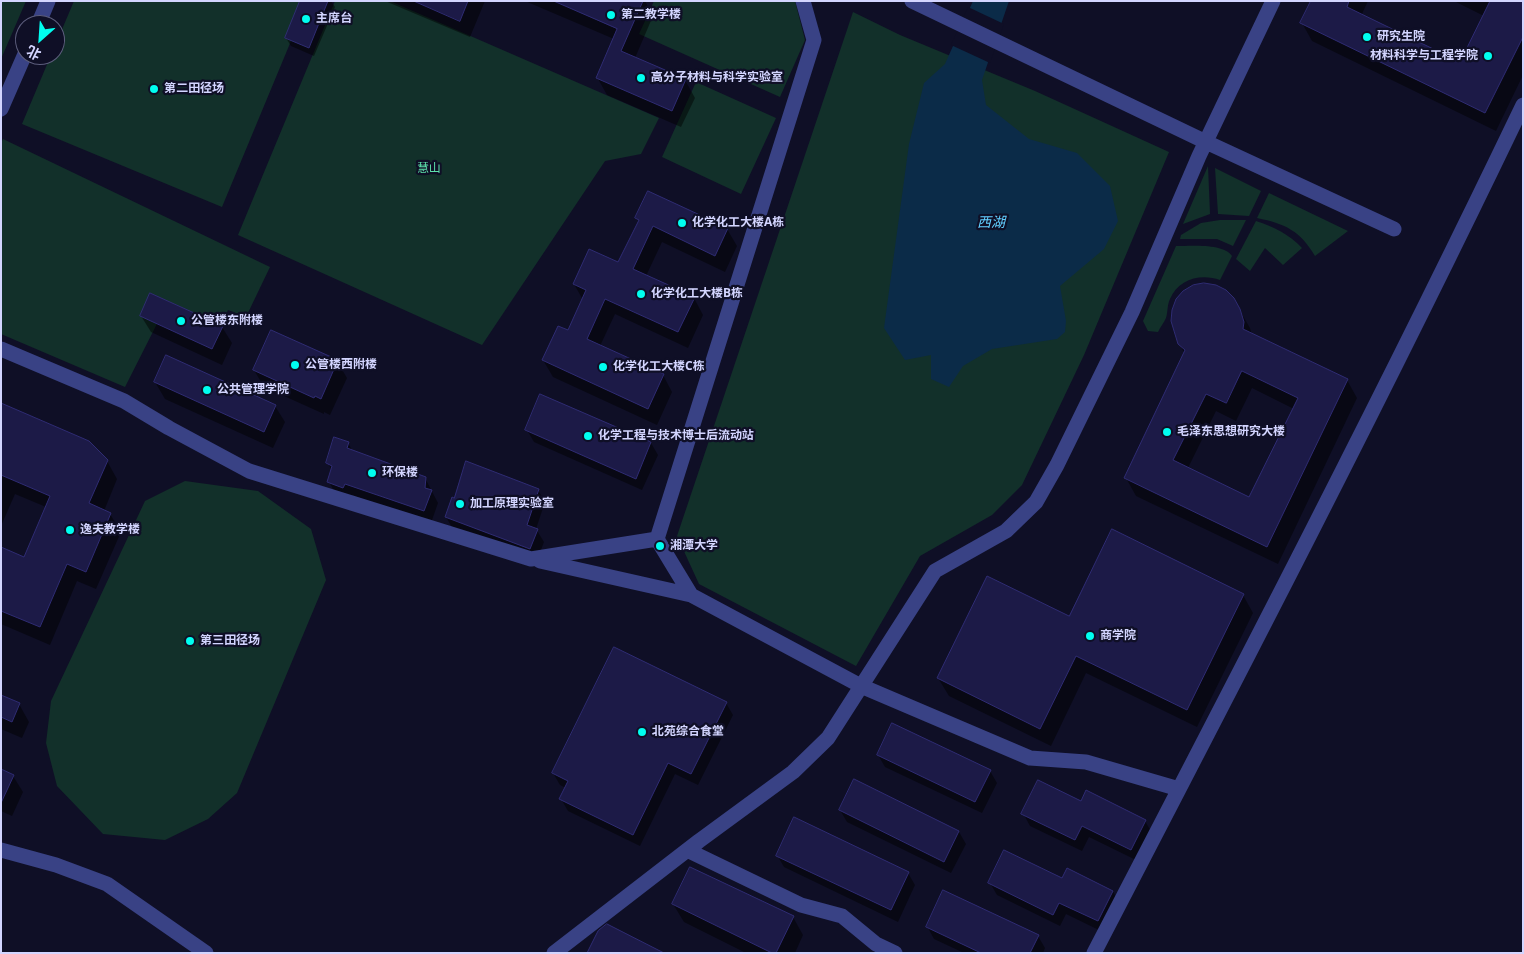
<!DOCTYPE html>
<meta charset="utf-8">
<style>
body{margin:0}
#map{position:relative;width:1524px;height:954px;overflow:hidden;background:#0f0f26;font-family:"Open Sans","Noto Sans SC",sans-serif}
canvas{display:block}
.frame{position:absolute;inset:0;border:2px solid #d3d5ff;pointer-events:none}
.north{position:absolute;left:15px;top:15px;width:50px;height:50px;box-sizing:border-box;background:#0f0f26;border:1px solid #5d5e7d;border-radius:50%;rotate:206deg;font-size:14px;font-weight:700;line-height:20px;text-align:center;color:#d3d5ff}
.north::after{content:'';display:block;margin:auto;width:18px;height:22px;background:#00fef0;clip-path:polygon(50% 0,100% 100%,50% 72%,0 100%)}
</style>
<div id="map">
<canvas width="1524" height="954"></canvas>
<div class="frame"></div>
<div class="north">北</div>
</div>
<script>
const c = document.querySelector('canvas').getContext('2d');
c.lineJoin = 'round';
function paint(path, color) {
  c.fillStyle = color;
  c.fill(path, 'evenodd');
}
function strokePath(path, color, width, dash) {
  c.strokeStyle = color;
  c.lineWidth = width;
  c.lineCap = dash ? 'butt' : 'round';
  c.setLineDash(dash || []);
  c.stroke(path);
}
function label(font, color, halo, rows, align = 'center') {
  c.font = font + ' "Open Sans","Noto Sans SC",sans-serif';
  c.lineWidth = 4.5;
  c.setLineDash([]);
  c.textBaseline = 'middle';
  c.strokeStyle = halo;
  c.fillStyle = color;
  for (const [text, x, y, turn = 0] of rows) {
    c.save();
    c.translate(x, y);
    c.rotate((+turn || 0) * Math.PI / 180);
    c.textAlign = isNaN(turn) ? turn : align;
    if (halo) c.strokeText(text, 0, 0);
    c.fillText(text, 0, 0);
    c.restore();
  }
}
paint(new Path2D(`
 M1,1H26L1,59Z
 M74,1H328L309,48L291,41L222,207L22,124L51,55H55V46Z
 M335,1H390L659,118L641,154L605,161L482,345L238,235Z
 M654,1H795L805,40L780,97L639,34Z
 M853,12L900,35L1035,91L1169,152L1084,355L1022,485L992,515L920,556L856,666L699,584L677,536Z
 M696,82L776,118L741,194L662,157Z
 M3,139L270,267L246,317L228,310L218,332L165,308L125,387L1,334V143Z
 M1208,166L1210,214L1183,224Z
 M1215,168L1261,191L1249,216L1218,214Z
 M1269,193L1348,231L1315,256C1300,231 1286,224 1257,218Z
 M1220,220H1246L1233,246L1217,239H1180L1181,235L1201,223Z
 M1256,221C1274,227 1289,234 1302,248L1283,265L1265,248L1250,271L1236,259Z
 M1176,246C1190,246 1224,243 1232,256L1220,280C1201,273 1178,279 1170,299C1167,305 1168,312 1166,318C1164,323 1160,327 1158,332L1148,331L1143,321Z
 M185,481L258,491L311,529L326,580L237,793L208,819L165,840L103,834L57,786L46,743L51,701L145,501Z`), '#12302a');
paint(new Path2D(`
 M973,1H1009L982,80L986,105L1029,139L1077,153L1110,186L1118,221L1104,249L1060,286L1066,321L1065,332L1057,339L992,349L963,366L949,387L931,379V355L905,360L884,328L909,144L924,83L945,64Z`), '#0b2b48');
paint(new Path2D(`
 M968,7L1004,24L990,63L951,45Z`), '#0f0f26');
paint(new Path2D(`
 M301,1H331L335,7L314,56L291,46L286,38Z
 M385,1H485L470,37Z
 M525,1H645L653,16L635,58L685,80L695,98L681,127L607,95L597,77L614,39Z
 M1312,1H1368L1361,16L1460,64L1484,16L1454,1H1523V75L1496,131L1312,41L1302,23Z
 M637,218L727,229L737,246L725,272L662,242L646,276L694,298L703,315L688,348L615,314L600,346L663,375L672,392L657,425L553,377L543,360L568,332L583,300L574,284L619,264L639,223Z
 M1233,299L1250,328L1252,335L1347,380L1357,398L1278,564L1136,496L1126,478L1185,354L1179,343ZM1252,388L1294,409L1250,499L1188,468L1216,411L1236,421Z
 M141,316L222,327L232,343L222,365L151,332Z
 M337,361L347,378L330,415L324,412V414L264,387L254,370Z
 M155,382L275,406L285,422L273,448L165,399Z
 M1,405L107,461L117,479L104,511L110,514L121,532L96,589L77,581L50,645L1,624V548L24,558L46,507L15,494L1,526Z
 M527,430L651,443L658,455L642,490L534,442Z
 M348,443L353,452L425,478L438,503L431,523L352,495L350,499L336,494L329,482L332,471L328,463Z
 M538,490L545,502L536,529L544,542L537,560L453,529L446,517L454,499Z
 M1243,595L1253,613L1197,727L1086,673L1051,746L949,696L938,678L1070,618Z
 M1,696L19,704L29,722L22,738L1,729Z
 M726,703L733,715L698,785L675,774L640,846L568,811L561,799L566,788L560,785L553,773Z
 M878,755L990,771L997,783L982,813L885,767Z
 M1,771L13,776L23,792L12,816L1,811Z
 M854,781L959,832L966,844L951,873L847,822L840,810Z
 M1082,802L1145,821L1152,833L1138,861L1089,837L1082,851L1030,826L1023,813Z
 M777,855L908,873L915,885L898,922L784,867Z
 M1063,880L1113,891L1119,904L1105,933L1066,914L1060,926L997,895L990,883Z
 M673,904L793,917L803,935L795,953H746L684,922Z
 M927,926L1038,936L1045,948L1043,953H964L934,939Z`), '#0007');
const building = new Path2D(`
 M300,1H328L309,48L285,38Z
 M414,1H468L460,21Z
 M554,1H643L621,51L686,79L672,111L596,78L617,29Z
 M1311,1H1349L1347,7L1460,62L1490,1H1523V37L1485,113L1300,23Z
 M648,191L728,228L715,256L653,226L633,269L695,297L678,332L605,299L587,339L664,374L648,409L542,360L558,326L568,330L586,290L573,284L589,249L618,262L639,220L635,218Z
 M1204,283L1216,285L1226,290L1234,298L1240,309L1244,322L1243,329L1348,379L1267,547L1124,478L1185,350L1178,344L1171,321L1172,310L1176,299L1183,291L1193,285ZM1242,371L1298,398L1249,497L1173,460L1206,394L1226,403Z
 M150,293L223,326L212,349L140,316Z
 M271,330L338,360L321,399L315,396L314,398L253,370Z
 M166,355L276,405L264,432L154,382Z
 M540,394L651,442L636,479L525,430Z
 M1,403L89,441L108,460L89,503L111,513L86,572L67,564L40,627L1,611V547L24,557L50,496L1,475Z
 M334,437L349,442L347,448L426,477L425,488L432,490L424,511L345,484L343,488L327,482L332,466L326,463Z
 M466,461L539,489L527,525L538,529L530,549L445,517L452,497L454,498Z
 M1112,529L1244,594L1187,710L1076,656L1040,729L937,678L987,576L1069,616Z
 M614,647L727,702L691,774L668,763L633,835L559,799L568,781L552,773Z
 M1,695L20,703L12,722L1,717Z
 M892,723L991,770L975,802L877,755Z
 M1,769L14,775L1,803Z
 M854,779L959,831L944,862L839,810Z
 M1038,780L1081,801L1086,790L1146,820L1131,850L1082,826L1075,840L1021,814Z
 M794,817L909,872L891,910L776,856Z
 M1004,850L1062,878L1067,868L1113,891L1098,921L1059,903L1053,915L988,883Z
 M690,867L794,916L776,953H772L672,904Z
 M943,890L1039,935L1030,953H981L926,927Z
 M607,924L664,953H587L598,931Z`);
paint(building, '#1c1a47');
strokePath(building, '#2f2c73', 1);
strokePath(new Path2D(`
 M912,1L1206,142L1394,229
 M38,25L48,1
 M1,109L25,54
 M1,349L124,401L169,428L249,471L531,559L657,539L814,40L803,1
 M657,539L691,595L861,686L1030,758L1086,762L1179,789
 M540,561L691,595
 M1,850L56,865L107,884L206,953
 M687,850L801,905L842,916L876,944L895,953
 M554,953L699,841L793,772L828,738L935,571L1006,531L1036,502L1057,465L1132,312L1199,156L1273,1
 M1094,953C1240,672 1386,391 1523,105`), '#394285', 15);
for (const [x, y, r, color] of [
 [611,15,5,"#00fef0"],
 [306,19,5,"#00fef0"],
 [1367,37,5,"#00fef0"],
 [1488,56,5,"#00fef0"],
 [641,78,5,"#00fef0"],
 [154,89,5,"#00fef0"],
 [682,223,5,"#00fef0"],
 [641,294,5,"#00fef0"],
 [181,321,5,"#00fef0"],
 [295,365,5,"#00fef0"],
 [603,367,5,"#00fef0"],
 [207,390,5,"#00fef0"],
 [1167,432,5,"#00fef0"],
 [588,436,5,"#00fef0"],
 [372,473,5,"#00fef0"],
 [460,504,5,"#00fef0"],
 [70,530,5,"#00fef0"],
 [660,546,5,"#00fef0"],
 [1090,636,5,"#00fef0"],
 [190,641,5,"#00fef0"],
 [642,732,5,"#00fef0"]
]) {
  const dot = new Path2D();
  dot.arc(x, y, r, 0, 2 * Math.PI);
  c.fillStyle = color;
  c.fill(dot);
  strokePath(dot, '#0f0f26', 2);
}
label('bold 12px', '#d3d5ff', '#0f0f26', [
 ["第二教学楼",621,15],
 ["主席台",316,19],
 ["研究生院",1377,37],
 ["材料科学与工程学院",1478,56,"right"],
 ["高分子材料与科学实验室",651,78],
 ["第二田径场",164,89],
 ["化学化工大楼A栋",692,223],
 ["化学化工大楼B栋",651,294],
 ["公管楼东附楼",191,321],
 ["公管楼西附楼",305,365],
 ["化学化工大楼C栋",613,367],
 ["公共管理学院",217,390],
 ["毛泽东思想研究大楼",1177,432],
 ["化学工程与技术博士后流动站",598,436],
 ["环保楼",382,473],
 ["加工原理实验室",470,504],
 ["逸夫教学楼",80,530],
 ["湘潭大学",670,546],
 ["商学院",1100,636],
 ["第三田径场",200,641],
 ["北苑综合食堂",652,732]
], 'left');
label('12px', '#5de1ab', '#0f0f26', [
 ["慧山",429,169]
]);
label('italic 14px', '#61cfff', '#0f0f26', [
 ["西湖",991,223]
]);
</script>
